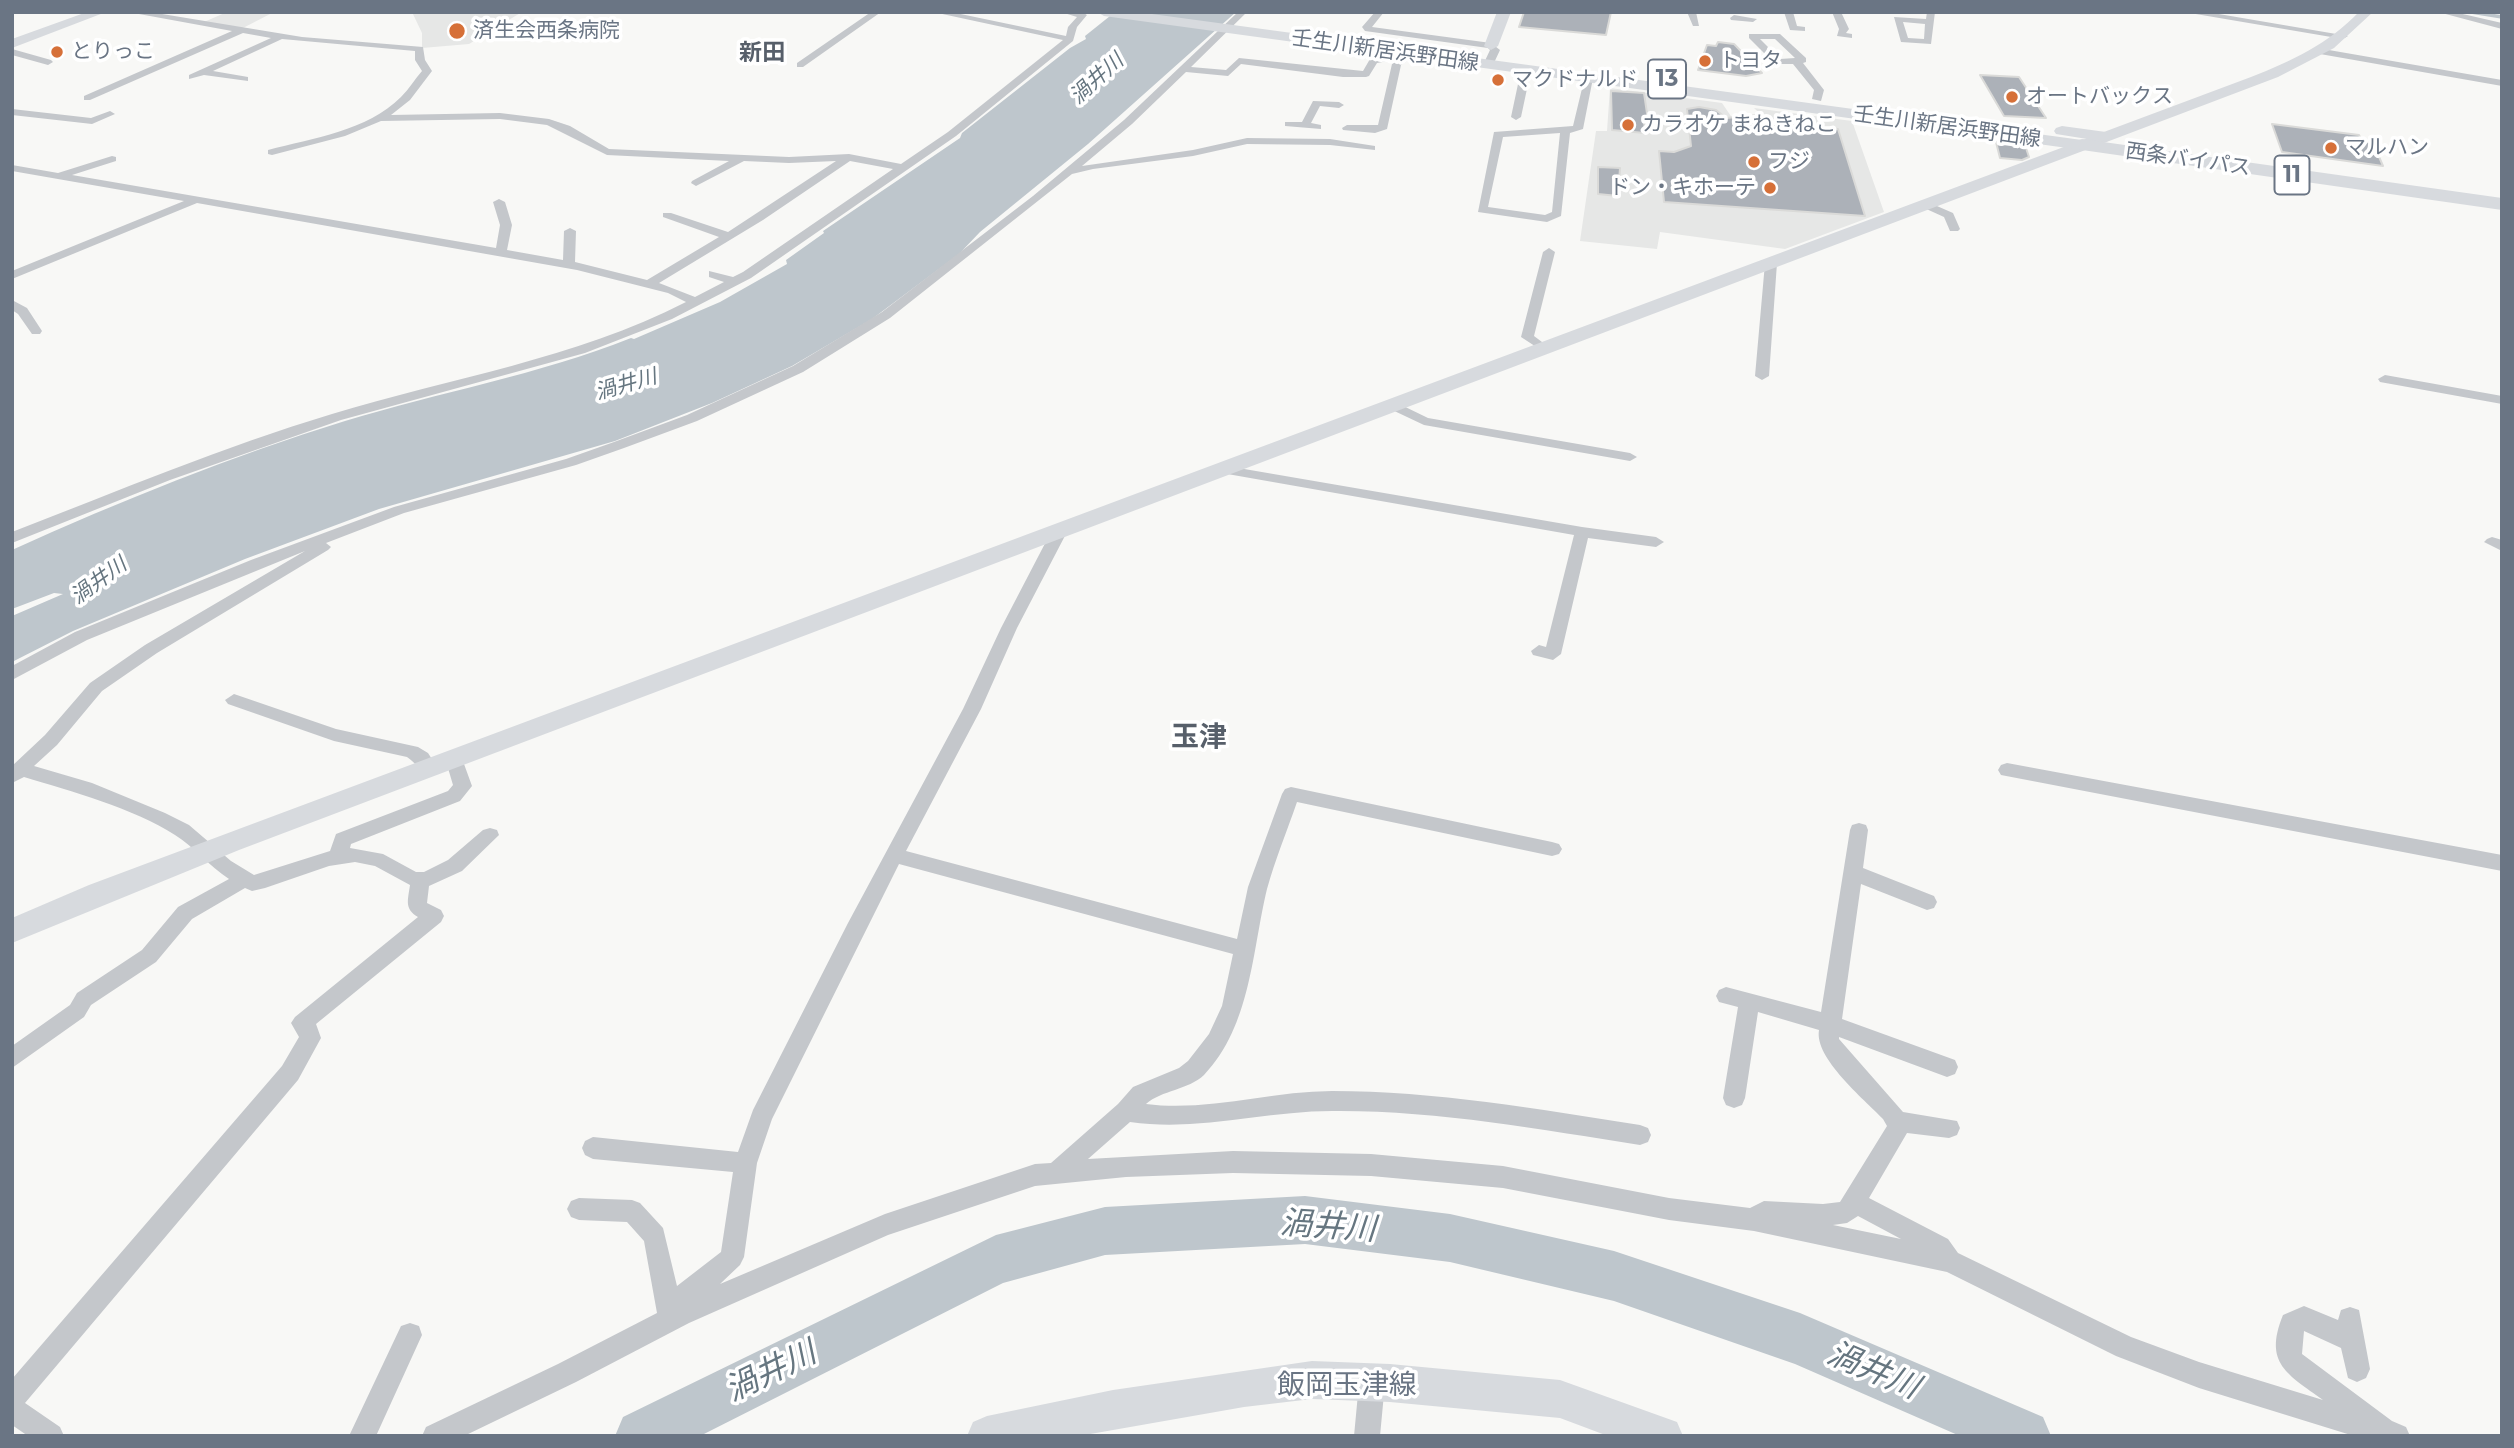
<!DOCTYPE html>
<meta charset="utf-8">
<style>
body{margin:0}
#map{position:relative;width:2514px;height:1448px;overflow:hidden;background:#f8f8f6;font-family:Montserrat,sans-serif}
canvas{display:block}
.frame{position:absolute;inset:0;border:14px solid #6a7584;pointer-events:none}
</style>
<div id="map">
<canvas width="2514" height="1448"></canvas>
<div class="frame"></div>
</div>
<script>
const context = document.querySelector('canvas').getContext('2d');
context.lineJoin = 'round';
function paint(path, color) { context.fillStyle = color; context.fill(path, 'evenodd'); }
function stroke(path, color, width, dash) { context.strokeStyle = color; context.lineWidth = width; context.lineCap = dash ? 'butt' : 'round'; context.setLineDash(dash || []); context.stroke(path); }
function write(font, color, halo, rows, align = 'center') {
  context.font = font + ' Montserrat,"Noto Sans JP",sans-serif'; context.lineWidth = 7; context.setLineDash([]); context.textBaseline = 'middle'; context.strokeStyle = halo; context.fillStyle = color; for (const [text, x, y, turn = 0] of rows) {
    context.save(); context.translate(x, y); context.rotate((+turn || 0) * Math.PI / 180); context.textAlign = isNaN(turn) ? turn : align; if (halo) context.strokeText(text, 0, 0); context.fillText(text, 0, 0); context.restore();
  }
}
paint(new Path2D(`
 M227,12H274L241,29L204,22Z
 M412,12H522L469,44L422,48V33Z
 M1610,88L1722,103L1739,128L1772,130L1771,124L1754,108L1852,121L1884,212L1785,249L1660,232L1657,249L1580,241L1596,131H1607Z`), '#e6e7e6');
paint(new Path2D(`
 M1115,12H1236L1088,144L980,232L959,254L872,319L792,366L712,403L615,441L379,509L245,559L73,631L12,662V616L63,594L54,593L12,609V550C120,501 232,456 345,421C440,392 538,375 631,338L634,339L720,302L787,264L786,260L824,233L823,231L960,138L962,133L1070,48L1086,39L1085,36Z`), '#bec6cc');
stroke(new Path2D(`
 M2471,12L2502,17`), '#bec6cc', 3.5);
paint(new Path2D(`
 M1305,1196L1450,1214L1614,1251L1800,1313L2043,1417L2051,1436H1960L1795,1364L1614,1301L1450,1262L1305,1244L1105,1255L1003,1283L700,1436H615L623,1417L996,1235L1105,1207Z`), '#bec6cc');
const building = new Path2D(`
 M1524,12H1611L1606,35L1519,27Z
 M1718,42L1734,44L1762,73L1746,76L1698,70L1707,45L1716,46Z
 M1980,75L2019,77L2046,118L2004,116Z
 M1611,91L1644,93L1648,120H1644L1645,133L1612,130Z
 M1699,107L1716,110L1726,118L1759,115L1768,124L1838,129L1865,216L1664,202L1659,151L1674,152L1691,146L1687,109Z
 M2272,124L2359,135L2362,141L2373,143L2383,166L2282,152Z
 M1996,142L2025,145L2029,157L2022,160L2000,158Z
 M1598,167L1620,168L1618,196L1598,194Z`);
paint(building, '#acb1b8');
stroke(building, '#dadad8', 2);
paint(new Path2D(`
 M128,12H150L302,37L423,47L425,60L432,71L410,100L391,115L500,113L549,119L570,126L609,149L789,157L849,154L901,164L948,132L1063,40L933,12H951L1066,36L1068,27L1077,17L1061,12H1082L1087,15L1077,27L1073,41L956,136L751,278L672,319L585,353L341,420L170,480L12,543V532C118,491 223,447 332,414C450,378 575,359 686,302L668,293L577,270L197,203L12,279V271L184,201L12,171V165L58,173L112,156L116,157V161L72,175L496,248L500,225L493,202L499,199L505,202L512,225L507,250L563,260L564,231L570,228L576,231L575,262L647,280L719,237L663,217V213H671L728,232L836,161L789,163L744,161L696,186L691,183L692,181L729,161L607,155L547,125L500,119L381,121L345,136L272,155L268,154V150C313,138 367,131 401,97C409,89 415,79 422,71L415,60V51L282,39L213,71L248,77V81L204,75L189,79V75L271,38L243,33L90,100H84V96L232,31ZM850,161L893,169L743,272L733,277L709,271V277L724,282L695,297L659,283L763,220Z
 M871,12H881L803,67H797V63Z
 M1238,12H1247L1191,67L1226,70L1239,58L1363,71L1370,59L1382,57L1388,50L1396,52L1388,61L1377,63L1369,76L1366,77H1343L1241,64L1228,76L1186,72L1132,124L1082,166L1193,150L1247,138L1330,139L1375,146V150L1330,145L1247,144L1193,156L1093,169L1072,174L890,318L803,372L697,421L624,448L576,465L404,513L326,543L331,547L328,550L157,653L102,691L57,745L34,766L92,783L165,813L189,825L231,861L254,875L330,851L336,834L448,791L453,785L445,758L448,753H460L472,786L460,801L351,844L350,848L383,854L416,872H424L448,860L483,830L490,828L497,830L499,835L462,871L429,886L427,903L441,910L444,916L441,922L316,1024L321,1038L298,1080L25,1403L60,1427L64,1436H28L12,1425V1379L282,1066L299,1037L291,1023L295,1017L418,917C404,909 408,900 410,885L375,866L355,862L329,866L265,888L252,891L245,888L192,919L156,962L91,1005L84,1017L12,1068V1046L70,1005L77,993L142,950L178,907L229,879C209,866 194,847 175,835C133,808 71,791 24,777L12,783V766L45,735L90,683L145,645L305,551L87,640L12,680V666L75,632L251,560L394,507L566,459L614,442L687,415L793,366L882,312L1033,196L1124,120Z
 M1375,12H1384L1372,27L1491,43L1500,50L1493,65L1488,68L1483,65L1490,50L1488,48L1365,31L1362,27Z
 M1687,12H1696L1699,26H1693Z
 M1784,12H1793L1797,26L1805,27V31L1790,30Z
 M1832,12H1841L1849,29L1846,33L1852,34V38L1837,36L1839,29Z
 M1927,12H1935L1931,44L1901,42L1894,17L1926,19ZM1903,22L1925,24L1924,39L1908,38Z
 M2184,12H2207L2348,36L2343,39Z
 M2438,12H2454L2502,23V29Z
 M1734,15L1757,19L1753,22L1731,20L1730,18Z
 M1749,34H1780L1806,58V62L1803,63L1824,90L1821,101L1812,99L1814,90L1793,64H1775L1749,38ZM1760,39H1775L1795,58L1780,59Z
 M12,49L51,60L53,62L48,65L12,55Z
 M2323,49L2502,80V86L2320,54V50Z
 M1409,53L1417,55L1401,65L1387,129L1375,133L1343,130L1342,128L1347,125H1378L1392,64Z
 M1526,67L1531,70L1521,117L1516,120L1511,117L1521,70Z
 M1585,76L1593,78L1583,129L1570,133L1561,216L1547,222L1478,212L1494,132L1573,126ZM1560,133L1552,212L1545,215L1488,207L1503,137Z
 M1313,101L1339,102L1344,105L1339,108L1320,106L1311,123L1321,125V129L1285,126V122H1302Z
 M12,109L91,118L110,111L115,114L92,124L12,115Z
 M1922,203H1930L1953,213L1960,229L1958,231H1950L1944,217L1922,207Z
 M1549,248L1555,252L1534,336L1550,348L1544,352L1521,337L1543,252Z
 M1771,259L1777,263L1769,376L1762,380L1755,376L1765,263Z
 M12,300L27,308L42,331L40,334H32L18,314L12,310Z
 M2385,375L2502,396V404L2380,382L2378,379Z
 M1393,401L1428,418L1630,453L1637,457L1630,461L1424,425L1388,408V402Z
 M1221,465L1582,527L1656,537L1664,542L1656,547L1588,538L1561,654L1553,660L1533,655L1531,651L1539,645L1546,647L1574,535L1216,472L1214,469L1216,466Z
 M1060,525L1068,530L1017,628L981,709L906,851L1237,939L1248,887L1282,794L1285,789L1291,787L1552,842L1559,844L1562,849L1559,854L1552,856L1297,802C1287,831 1275,860 1267,889C1252,951 1251,1026 1204,1075C1188,1090 1162,1090 1146,1104C1208,1112 1270,1091 1332,1091C1435,1091 1538,1109 1640,1125L1648,1128L1651,1135L1648,1142L1640,1145C1538,1129 1435,1110 1332,1111C1264,1111 1199,1132 1130,1122L1088,1159L1233,1151L1371,1154L1503,1166L1669,1198L1750,1208L1764,1201L1823,1204L1840,1202L1887,1126L1883,1119C1864,1099 1814,1058 1819,1030L1758,1012L1745,1098L1742,1105L1734,1108L1726,1105L1723,1098L1738,1007L1719,1002L1716,996L1719,990L1726,987L1821,1012L1850,830L1852,825L1859,823L1866,825L1868,830L1863,868L1934,896L1937,902L1934,908L1927,910L1861,884L1842,1019L1955,1060L1958,1067L1955,1074L1947,1077L1839,1037V1039L1903,1112L1957,1121L1960,1128L1957,1135L1949,1138L1907,1133L1869,1198L1948,1239L1958,1253L2131,1337L2199,1362L2323,1400C2288,1374 2263,1364 2283,1315L2304,1306L2338,1320L2341,1310L2350,1307L2359,1310L2370,1369L2366,1378L2357,1382L2348,1378L2341,1348L2304,1331L2302,1354L2392,1421L2406,1427L2410,1436H2354L2199,1388L2116,1356L1947,1272L1754,1231L1669,1220L1503,1188L1371,1176L1233,1173L1126,1177L1035,1186L888,1235L689,1323L576,1382L464,1436H422L426,1427L558,1364L657,1313L644,1241L627,1222L579,1220L571,1217L567,1209L571,1201L579,1198L632,1200L640,1203L663,1228L677,1286L721,1252L733,1172L593,1159L585,1155L582,1148L585,1141L593,1137L738,1152L753,1110L848,923L963,709L1001,628L1052,530ZM899,864L1233,954L1222,1006L1209,1034L1188,1061L1179,1068L1133,1087L1118,1104L1051,1163L1035,1164L885,1214L720,1284L740,1265L744,1257L757,1163L772,1119ZM1858,1216L1901,1239L1833,1225L1847,1223Z
 M2492,537L2502,540V551L2484,542L2487,539Z
 M234,694L336,729L418,747L428,753L437,767L434,772C421,776 418,764 407,757L334,741L228,704L225,700Z
 M2007,763L2502,855V871L2001,775L1998,770L2001,765Z
 M410,1323L419,1326L422,1335L376,1436H349L401,1326Z
 M1372,1370L1381,1374L1385,1383L1380,1436H1354L1359,1383L1363,1374Z`), '#c4c7cb');
paint(new Path2D(`
 M87,12H106L12,48V39Z
 M1497,12H1511L1498,46L1491,50L1484,46Z
 M2359,12H2373L2334,48L2278,77L239,850L12,943V918L89,885L2251,77C2292,61 2328,44 2359,12Z
 M1312,1361L1390,1364L1560,1380L1677,1422L1683,1436H1608L1560,1418L1390,1402L1312,1399L1244,1407L1079,1436H967L973,1422L987,1416L1113,1390Z`), '#d7dade');
paint(new Path2D(`
 M1097,12H1137L2082,140L2090,145L2082,150L1104,16Z
 M2062,126L2106,132L2114,137L2106,142L2056,134L2054,131L2056,128Z`), '#d7dade');
paint(new Path2D(`
 M2082,139L2502,198V210L2075,149L2072,145L2075,141Z`), '#d7dade');
for (const [x, y, r, color] of [
 [457,31,9,"#d67038"],
 [57,52,7,"#d67038"],
 [1705,61,7,"#d67038"],
 [1498,80,7,"#d67038"],
 [2012,97,7,"#d67038"],
 [1628,125,7,"#d67038"],
 [2331,148,7,"#d67038"],
 [1754,162,7,"#d67038"],
 [1770,188,7,"#d67038"]
]) { const dot = new Path2D(); dot.arc(x, y, r, 0, 2 * Math.PI); context.fillStyle = color; context.fill(dot); stroke(dot, '#fff', 2.5); }
write('21px', '#6a7584', '#fff', [
 ["済生会西条病院",473,31],
 ["とりっこ",71,52],
 ["トヨタ",1719,61],
 ["マクドナルド",1512,80],
 ["オートバックス",2026,97],
 ["カラオケ まねきねこ",1642,125],
 ["マルハン",2345,148],
 ["フジ",1768,162],
 ["ドン・キホーテ",1756,188,"right"]
], 'left');
write('21px', '#6a7584', '#fff', [
 ["壬生川新居浜野田線",1385,51,8],
 ["壬生川新居浜野田線",1947,127,8],
 ["西条バイパス",2188,160,8]
]);
write('italic 21px', '#667680', '#fff', [
 ["渦井川",1097,79,-42],
 ["渦井川",626,385,-16],
 ["渦井川",99,581,-36]
]);
write('bold 23px', '#575f6a', '#fff', [
 ["新田",762,53]
]);
for (const [x, y, w] of [
 [1667,79,38],
 [2292,175,35]
]) { const box = new Path2D(); box.roundRect(x - w / 2, y - 19.5, w, 39, 5); context.fillStyle = '#fff'; context.fill(box); stroke(box, '#6a7584', 2); }
write('bold 23px', '#6a7584', null, [
 ["13",1667,79],
 ["11",2292,175]
]);
write('bold 28px', '#575f6a', '#fff', [
 ["玉津",1199,738]
]);
write('28px', '#6a7584', '#fff', [
 ["飯岡玉津線",1347,1386]
]);
write('italic 32px', '#667680', '#fff', [
 ["渦井川",1328,1227,4],
 ["渦井川",1873,1371,23],
 ["渦井川",771,1372,-26]
]);
</script>
